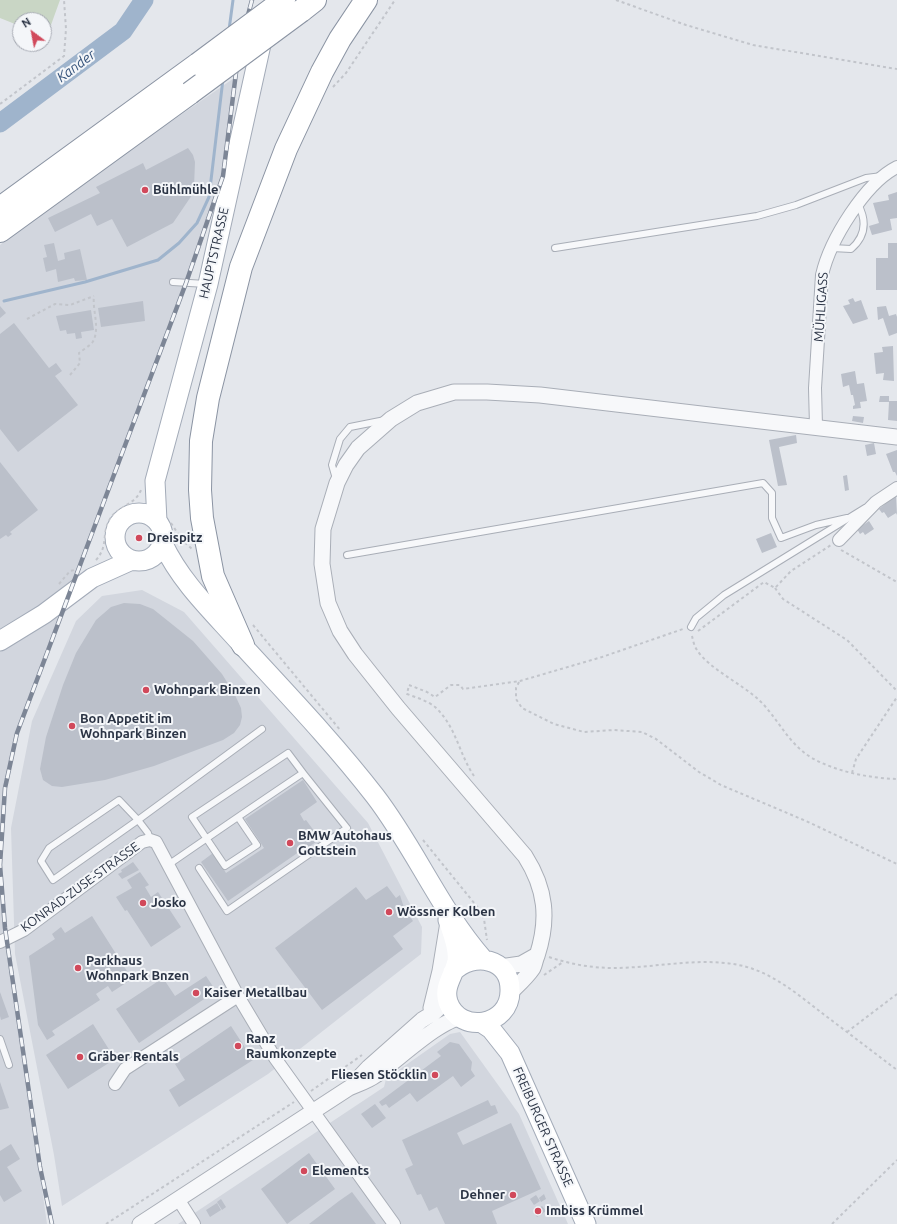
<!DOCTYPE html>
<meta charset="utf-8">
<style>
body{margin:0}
#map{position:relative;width:897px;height:1224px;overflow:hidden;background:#e4e7ec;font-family:Ubuntu,sans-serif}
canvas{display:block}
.north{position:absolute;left:12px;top:12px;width:40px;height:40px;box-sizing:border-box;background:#f4f6f9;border:1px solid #a4a8b1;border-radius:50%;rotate:328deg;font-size:11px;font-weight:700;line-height:16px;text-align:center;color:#2b3445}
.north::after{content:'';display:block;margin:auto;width:14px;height:18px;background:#d1495b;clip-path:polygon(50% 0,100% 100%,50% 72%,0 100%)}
</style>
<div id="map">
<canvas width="897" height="1224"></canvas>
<div class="north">N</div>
</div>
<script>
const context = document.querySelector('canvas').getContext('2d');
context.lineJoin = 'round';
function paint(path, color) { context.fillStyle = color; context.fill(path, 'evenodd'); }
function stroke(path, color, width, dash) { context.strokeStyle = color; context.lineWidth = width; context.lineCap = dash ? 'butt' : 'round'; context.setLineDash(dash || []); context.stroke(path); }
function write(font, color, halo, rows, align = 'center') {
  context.font = font + ' Ubuntu,sans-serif'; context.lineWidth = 4; context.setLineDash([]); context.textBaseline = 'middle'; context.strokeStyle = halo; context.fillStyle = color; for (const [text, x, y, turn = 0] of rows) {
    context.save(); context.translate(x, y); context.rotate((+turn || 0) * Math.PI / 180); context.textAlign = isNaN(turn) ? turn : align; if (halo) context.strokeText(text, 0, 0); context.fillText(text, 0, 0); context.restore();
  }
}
paint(new Path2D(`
 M237,76L223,176L186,283L17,733L5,788L0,865L5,928L47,1224H0V245L33,217Z
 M142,590L184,612L368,823L422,927L421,954L268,1074L62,1206L54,1155L15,954L11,828L32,721L76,621L102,596Z
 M460,1032L519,1114L568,1224H178L384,1087L386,1079L450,1034Z`), '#d2d6de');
paint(new Path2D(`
 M0,0H60L47,36L44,35V20H20V26L0,18Z`), '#c9d6c5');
stroke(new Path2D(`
 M229,30L233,0
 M4,301L85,282L158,260L179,243L197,223L209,197L223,79`), '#9fb4cc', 3);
stroke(new Path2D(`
 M0,123L123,31L144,0`), '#9fb4cc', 19);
paint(new Path2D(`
 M188,148L193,155L195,162L194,187L192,195L173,223L127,247L112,219L97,226L91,214L55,232L48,218L100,193L96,187L143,163L146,170Z
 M897,192V218L890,219L892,230L872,235L869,226L879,223L873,203L889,200L888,195Z
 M54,243L58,261L65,259L64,253L80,249L87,280L75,281L74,278L58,282L56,269L46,272L43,258L47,257L44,245Z
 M888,243H897V290H876V258H888Z
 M853,298L855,302L861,300L868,319L853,324L843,306L850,304L848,300Z
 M143,301L145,321L101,327L98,308Z
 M0,306L6,313L0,318Z
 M886,306L889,316L896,314L897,317V333L889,336L883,318L878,320L877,307Z
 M91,310L94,330L81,332L82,338L76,339L75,333L67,334L66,330L60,331L56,316Z
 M14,323L49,368L56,363L62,371L55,376L78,405L18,452L0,429V334Z
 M893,346L894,381L883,380L884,373L876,374L874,353L883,352L882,347Z
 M855,371L857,384L864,383L867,401L860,402L861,408L853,409V406L855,405L853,395H851L849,385L843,387L841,374Z
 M880,396H889V401H897V421L888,420L889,402H879Z
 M853,416L864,417L863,423L852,421Z
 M796,435L797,443L779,447L787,485L778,486L769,440Z
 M874,443L876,454L867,456L865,445Z
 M897,450V476L895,472H893L886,454Z
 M0,462L38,510L10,532L12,534L8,537L6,535L0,539Z
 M847,475L849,490L845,491L843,476Z
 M896,495L897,515L896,513L888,518L884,512L882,513L879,509Z
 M869,521L874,529L865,535L863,532L860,534L857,529Z
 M771,533L777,547L762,553L756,539Z
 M124,603L140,604L153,609L193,641L222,674L235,695L241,708L242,717L240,725L234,733L223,740L154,766L105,780L62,787L52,786L43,780L40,769L46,737L63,685L76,653L96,620L111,607Z
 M303,780L317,802L300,814L304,821L306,820L320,839L306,849V847L228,901L201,862L213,853L226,873L264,848L245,819Z
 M133,862L139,870L122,879L118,874L122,872L121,870Z
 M140,872L149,885L145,887L151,897L158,892L181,927L151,947L127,910L125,911L116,897L132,888L127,880Z
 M387,886L396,898L400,895L404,908L413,921L393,936L403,949L322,1010L275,948L356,887L366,900Z
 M92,916L132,979L112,992L108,986L96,994L100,1000L52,1031L55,1035L47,1040L38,1025L29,956L55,939L52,934L61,927L65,933Z
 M206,976L216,991L139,1043L116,1009L163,978L175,996Z
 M0,992L9,1017L1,1020L0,1016Z
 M93,1024L115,1059L68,1089L46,1055Z
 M231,1026L253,1060L179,1107L169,1090L185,1080L175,1064Z
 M450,1042L459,1044L472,1062L471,1070L475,1076L461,1087L453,1076L417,1102L410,1093L389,1108L386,1104L382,1106L379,1102L441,1056L437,1052Z
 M0,1082L9,1108L0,1110Z
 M488,1100L491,1106L495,1105L498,1113L457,1133L463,1145L511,1123L541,1189L492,1211L497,1224H445L437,1207L429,1211L421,1194L417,1195L405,1169L413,1165L402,1140Z
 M375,1104L386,1118L372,1128L361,1114Z
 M11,1144L20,1159L7,1167L22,1191L4,1202L0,1195V1151Z
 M309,1153L335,1189L287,1224L261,1189Z
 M352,1192L376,1224H309L339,1201Z
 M544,1194L546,1199L541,1202L539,1198Z
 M536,1195L540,1201L534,1205L530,1199Z
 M221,1199L226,1207L222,1210L217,1202Z
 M217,1203L221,1210L210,1217L206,1210Z
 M542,1206L546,1211L537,1217L534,1212Z`), '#bbc0ca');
const service = new Path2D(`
 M555,248L757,216L796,205L866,178L882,176
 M832,248L851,249C866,236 867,221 858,204
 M173,282L206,284
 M336,479L332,465L340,439L350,427L385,420
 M347,555L763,483L772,493V518L781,538L816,525L847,518
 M691,627L696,618L724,595L865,508
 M150,840L148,833L138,820L53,880L41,861L49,848L119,800L138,820L262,729
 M168,865C213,834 258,803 303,773L288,753L192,817L225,866L257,845L238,817
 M199,868L227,911L347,828L303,773
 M0,1039L9,1065`);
const minor = new Path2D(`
 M816,426L815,388L822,275C830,240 865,183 897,167
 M839,540L876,502L897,488
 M0,942L24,930L142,842L150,840L156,842L238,996L275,1058L394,1224
 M115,1084L125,1069L238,996
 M178,1199L194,1224`);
const tertiary = new Path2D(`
 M500,967L521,964L537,955
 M510,993C518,985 527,977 533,968C535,964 535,960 537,956C549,919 546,889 525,856L398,708L355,654L340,631L328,603L322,564L323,529L337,483L346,465L358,448L391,419L417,403L454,392H487L540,395L897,437
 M431,1008L440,971L448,922
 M353,1084L369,1067L422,1020L435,1012L443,1004L446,992
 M140,1224L349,1088C358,1084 368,1081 376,1075C396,1062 441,1018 462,1018`);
const primary = new Path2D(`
 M115 537a24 24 0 1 1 48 0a24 24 0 1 1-48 0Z
 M157,521L155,481L208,284L264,31
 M163,544C182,584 214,613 243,646C288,695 334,743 375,796C415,848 440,910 483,959
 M0,641L44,614L92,578L132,560
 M448,920C452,932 459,948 457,961C454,976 443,986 448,1002C460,1035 510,1026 510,991C511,958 473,951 453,972
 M482,1023L491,1029L510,1053L586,1224`);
const motorway = new Path2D(`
 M301,11L315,0
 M0,208L198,64
 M0,231L190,93
 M243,645L213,576L202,518L200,490L201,441L208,398L241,267L286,149L322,72L340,39L366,0`);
stroke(service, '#a9aeb7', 8);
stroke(minor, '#a9aeb7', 14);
stroke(tertiary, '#a9aeb7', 17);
stroke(primary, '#a3abb8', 21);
stroke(motorway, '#8b94a3', 24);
stroke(new Path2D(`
 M616,0L686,25L753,45L897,69
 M333,87L346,73L395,0
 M0,104L64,56L66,29L64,0
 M27,319L55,304L70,305L94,296
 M70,375L80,363L79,353C83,350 89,346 92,343C101,330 92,310 94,296
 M171,523L182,540L192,549
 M841,550L897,582
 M96,560C109,545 101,534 110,519C118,506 135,505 141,490
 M59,584L70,571L79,569
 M775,588L783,599L847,640L897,691
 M253,625L341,731
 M698,631L764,582L775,588L791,571L831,545
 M692,636C693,640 694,646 697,650C708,668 742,684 759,700C778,718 788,744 812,758C837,772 869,778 897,779
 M519,682L516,688V699L522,708L554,724L584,732L614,730L642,732L656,739L699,772L721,785L806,821L897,864
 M852,773L856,759L897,697
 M474,776C459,754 456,726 435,707C428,701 415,697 407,694L409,685L427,692L435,697L451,685H460L463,689L520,681L602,657L683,629
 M423,840L479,909L484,919L487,940
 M549,957C570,964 591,968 614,968C658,968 711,954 753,969C779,978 801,997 822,1013C847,1032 872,1051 897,1070
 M544,975L563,962
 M847,1032L897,994
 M311,1091L362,1055
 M106,1224L294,1102
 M832,1224L897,1160`), '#c2c5cb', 2, [3, 3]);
stroke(service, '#f7f8fa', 6);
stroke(minor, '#f7f8fa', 12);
stroke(tertiary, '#f7f8fa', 15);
stroke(primary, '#fff', 19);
stroke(motorway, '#fff', 22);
const rail = new Path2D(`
 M52,1224L40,1167L5,928L0,865L5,788L17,733L186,283L223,176L239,49L252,0`);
stroke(rail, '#7d8696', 4.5);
stroke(rail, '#f4f6f9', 3, [9]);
const motorwayBridge = new Path2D(`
 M198,64L284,0
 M190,93L301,11`);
stroke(motorwayBridge, '#8b94a3', 24, []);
stroke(motorwayBridge, '#fff', 22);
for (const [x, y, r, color] of [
 [145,190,4,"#d1495b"],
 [139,538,4,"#d1495b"],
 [146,690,4,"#d1495b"],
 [72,726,4,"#d1495b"],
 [290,843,4,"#d1495b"],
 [143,903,4,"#d1495b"],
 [389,912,4,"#d1495b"],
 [78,968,4,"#d1495b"],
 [196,993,4,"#d1495b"],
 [238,1046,4,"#d1495b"],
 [80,1057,4,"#d1495b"],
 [435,1075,4,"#d1495b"],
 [304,1171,4,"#d1495b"],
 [513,1195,4,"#d1495b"],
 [538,1211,4,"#d1495b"]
]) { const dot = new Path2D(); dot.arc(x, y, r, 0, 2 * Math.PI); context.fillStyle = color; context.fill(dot); stroke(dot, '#f4f6f9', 1.5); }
write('bold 13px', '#2b3445', '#f4f6f9', [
 ["Bühlmühle",153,190],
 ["Dreispitz",147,538],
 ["Wohnpark Binzen",154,690],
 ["Bon Appetit im",80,719],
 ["Wohnpark Binzen",80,734],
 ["BMW Autohaus",298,836],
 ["Gottstein",298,851],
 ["Josko",151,903],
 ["Wössner Kolben",397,912],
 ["Parkhaus",86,961],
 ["Wohnpark Bnzen",86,976],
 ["Kaiser Metallbau",204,993],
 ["Ranz",246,1039],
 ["Raumkonzepte",246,1054],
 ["Gräber Rentals",88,1057],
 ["Fliesen Stöcklin",427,1075,"right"],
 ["Elements",312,1171],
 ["Dehner",505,1195,"right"],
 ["Imbiss Krümmel",546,1211]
], 'left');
write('13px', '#2b3445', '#f4f6f9', [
 ["HAUPTSTRASSE",214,253,-77],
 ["MÜHLIGASS",821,307,-86],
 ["KONRAD-ZUSE-STRASSE",80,887,-36],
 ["FREIBURGER STRASSE",543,1127,66]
]);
write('italic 14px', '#34527a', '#f4f6f9', [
 ["Kander",76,66,-37]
]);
</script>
